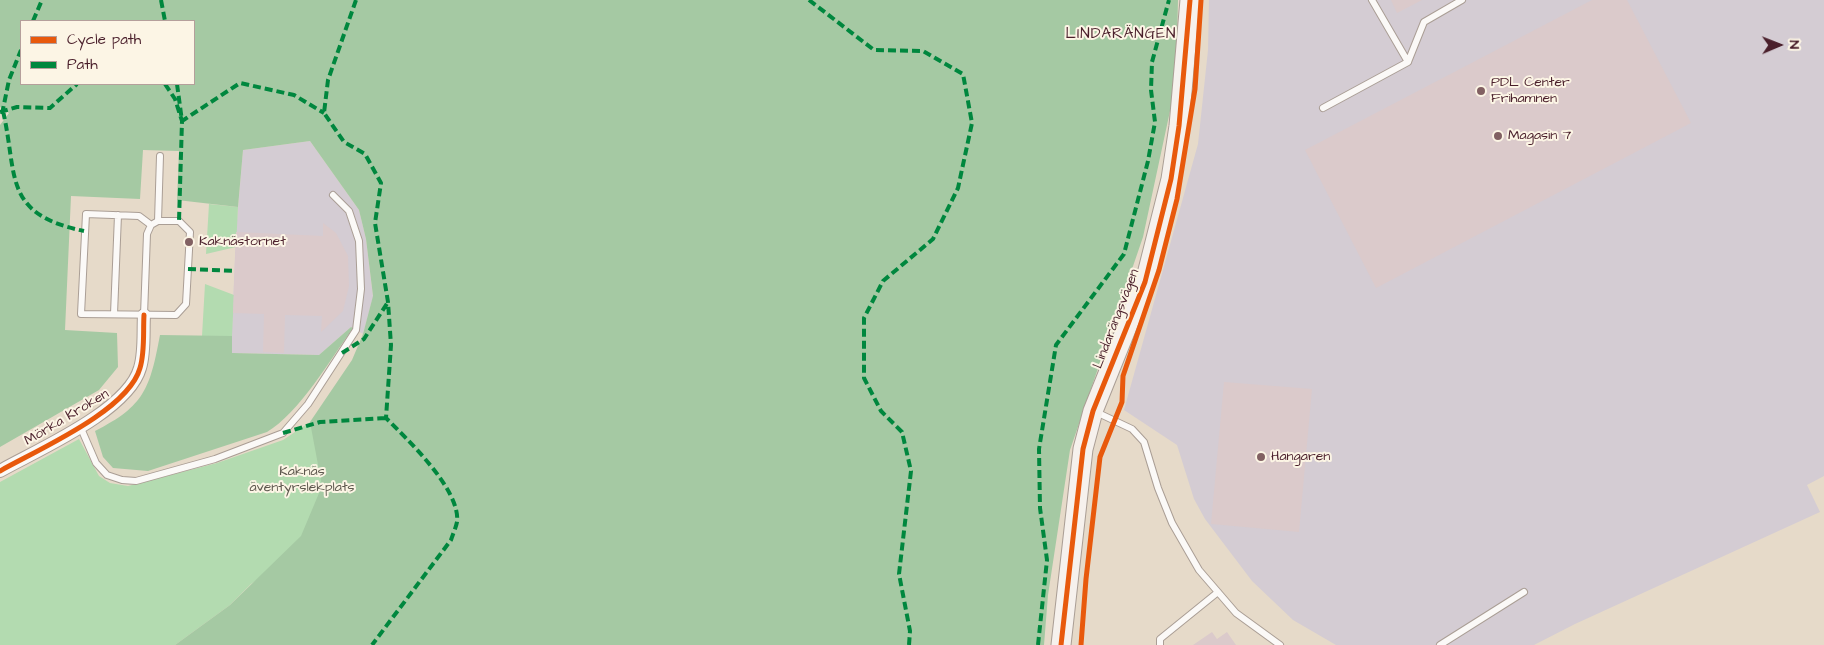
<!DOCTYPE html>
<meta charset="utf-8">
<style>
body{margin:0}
#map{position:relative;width:1824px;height:645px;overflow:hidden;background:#e6dac9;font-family:"Architects Daughter",sans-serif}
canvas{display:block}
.legend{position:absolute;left:20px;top:20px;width:175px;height:65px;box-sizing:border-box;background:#fcf5e5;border:1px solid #b59f9b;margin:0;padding:6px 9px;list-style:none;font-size:15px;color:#4a1f2b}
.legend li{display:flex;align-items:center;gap:10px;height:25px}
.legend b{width:25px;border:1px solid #b59f9b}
.north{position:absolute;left:1754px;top:20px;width:50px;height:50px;-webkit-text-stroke:4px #fcf5e5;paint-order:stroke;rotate:89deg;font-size:14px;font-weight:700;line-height:20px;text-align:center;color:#4a1f2b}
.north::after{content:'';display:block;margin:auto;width:18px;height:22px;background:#4a1f2b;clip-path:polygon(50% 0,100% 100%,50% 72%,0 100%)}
</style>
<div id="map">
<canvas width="1824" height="645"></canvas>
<ul class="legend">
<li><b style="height:6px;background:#e8590c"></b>Cycle path</li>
<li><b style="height:6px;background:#00873e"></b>Path</li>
</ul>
<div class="north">N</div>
</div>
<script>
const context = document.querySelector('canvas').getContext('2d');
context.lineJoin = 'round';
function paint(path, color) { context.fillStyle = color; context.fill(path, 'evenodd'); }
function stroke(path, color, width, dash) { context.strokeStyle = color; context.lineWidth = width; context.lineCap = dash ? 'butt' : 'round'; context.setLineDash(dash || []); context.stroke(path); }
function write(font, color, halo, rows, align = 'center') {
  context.font = font + ' "Architects Daughter",sans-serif'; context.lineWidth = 4; context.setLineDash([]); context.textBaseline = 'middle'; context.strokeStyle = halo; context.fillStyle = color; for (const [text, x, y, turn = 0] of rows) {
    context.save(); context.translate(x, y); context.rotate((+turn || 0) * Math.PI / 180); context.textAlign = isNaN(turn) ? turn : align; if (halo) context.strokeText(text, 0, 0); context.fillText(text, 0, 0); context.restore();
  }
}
paint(new Path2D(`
 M1209,0H1824V476L1807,485L1820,512L1575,624L1534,645H1336L1293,620L1252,581L1205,519L1194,499L1177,445L1124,410L1198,144L1208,50Z
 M310,141L359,210L366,239L373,297L363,334L351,327L319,355L231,353L236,232L243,150Z`), '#d4ccd3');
paint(new Path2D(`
 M209,204L238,207L236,247L206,254Z
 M205,284L234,295L232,336H202Z
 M310,422L349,518L251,584L230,605L175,645H0V482L79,439L99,476L110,483L128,486L217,463L283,440Z`), '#b3dbb0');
paint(new Path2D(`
 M0,0H1178L1176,83L1143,237L1070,450L1048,595L1044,645H175L230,605L301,536L322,486L310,422L352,360L363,334L373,296L366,239L359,210L310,141L243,150L238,207L177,200L179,151L143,150L140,199L71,196L65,330L117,333L118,367L99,390L0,447V125L9,113L0,107ZM21,21H194V84H21Z
 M351,327L353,328C330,360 299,413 267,432L148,471L113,468L103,457L95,431C145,406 150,388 160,335L232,336V353L319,355Z`), '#a5c9a3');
paint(new Path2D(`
 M1391,0H1422L1397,13Z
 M1592,0H1627L1691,123L1376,288L1305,150Z
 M323,223L336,233L348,256L349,286L343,311L321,332L322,316L285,315L284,353L263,352L264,314L233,313L236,232L323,236Z
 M1224,382L1312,389L1299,532L1211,524Z
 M1212,632L1217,639L1227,632L1236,645H1193Z`), '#dbcacb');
const lane = new Path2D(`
 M1372,0L1408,62
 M1323,108L1408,62L1424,22L1462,0
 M86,214L139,216L151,225L158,221H179L190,232L186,304L176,315L81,314Z
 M158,221L160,156
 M114,314L118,215
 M144,315L147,234L151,225
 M1096,412L1132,429L1144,442L1158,488L1172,523L1199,570L1236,613L1280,645
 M80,426L96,463L107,475L122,480L136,481L215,459L283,433L308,404L356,330L361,289L359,241L349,211L333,195
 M1160,645V639L1218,592
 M1440,645L1524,592`);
const street = new Path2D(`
 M0,471C37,450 128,411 140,368C145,352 143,332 144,315`);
const secondary = new Path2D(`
 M1061,645L1083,449L1093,411L1145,282L1171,179L1179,126L1190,0`);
stroke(lane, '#aa9e95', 8);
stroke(street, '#aa9e95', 14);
stroke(secondary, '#aa9e95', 21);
stroke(lane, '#fbf9f7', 6);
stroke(street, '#fbf9f7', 12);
stroke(secondary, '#f6f1ed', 19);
stroke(new Path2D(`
 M161,0L165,21
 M356,0L328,80L324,113L344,142L365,154L381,183L375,223L388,302L391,345L386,418C407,439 461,490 457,522C456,527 453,534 451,540L372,645
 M809,0L874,50L923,51L963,74L972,123L958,188L933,239L883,281L864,318V378L881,411L902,432L911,471L899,574L910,631L909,645
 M33,21L42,0
 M165,84L175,99L182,121L179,221
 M177,84L182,121L240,83L294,95L324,113
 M3,111C18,176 2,214 84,231
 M0,112L17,107L50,108L77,84
 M2,114L9,80L21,50
 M188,269L235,271
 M342,353L364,339L388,302
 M283,433L320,422L386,418
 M1038,645L1047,560L1040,508L1039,449L1056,345L1124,254L1148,161L1155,122L1151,90L1152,62L1169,0`), '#00873e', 4, [8, 4]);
stroke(new Path2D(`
 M0,471C37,450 128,411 140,368C145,352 143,332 144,315
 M1061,645L1083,449L1093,411L1145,282L1171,179L1179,126L1190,0
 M1081,645L1086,579L1100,457L1122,402L1123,376L1159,270L1177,199L1195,89L1201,0`), '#e8590c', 5);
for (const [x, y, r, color] of [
 [1481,91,5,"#816062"],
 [1498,136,5,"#816062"],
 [189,242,5,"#816062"],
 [1261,457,5,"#816062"]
]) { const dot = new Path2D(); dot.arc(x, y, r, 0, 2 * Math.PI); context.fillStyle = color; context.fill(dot); stroke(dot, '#fcf5e5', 2); }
write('14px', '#4a1f2b', '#fcf5e5', [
 ["PDL Center",1491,83],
 ["Frihamnen",1491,99],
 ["Magasin 7",1508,136],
 ["Kaknästornet",199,242],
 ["Hangaren",1271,457]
], 'left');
write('14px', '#4a1f2b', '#fcf5e5', [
 ["Lindarängsvägen",1117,319,-69],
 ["Mörka Kroken",67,418,-31]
]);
write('14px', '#5d574d', '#fcf5e5', [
 ["Kaknäs",302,472],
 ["äventyrslekplats",302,488]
]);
context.letterSpacing = '1px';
write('15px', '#4a1f2b', '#fcf5e5', [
 ["LINDARÄNGEN",1121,35]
]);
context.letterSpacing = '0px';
</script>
